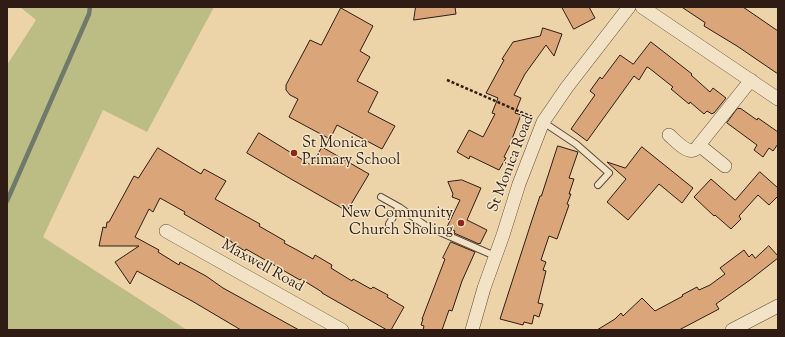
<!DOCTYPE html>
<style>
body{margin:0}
#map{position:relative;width:785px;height:337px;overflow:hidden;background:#edd4a8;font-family:"Sorts Mill Goudy",serif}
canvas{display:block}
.frame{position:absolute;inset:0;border:8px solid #2f1c15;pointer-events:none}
</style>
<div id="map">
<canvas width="785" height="337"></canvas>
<div class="frame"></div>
</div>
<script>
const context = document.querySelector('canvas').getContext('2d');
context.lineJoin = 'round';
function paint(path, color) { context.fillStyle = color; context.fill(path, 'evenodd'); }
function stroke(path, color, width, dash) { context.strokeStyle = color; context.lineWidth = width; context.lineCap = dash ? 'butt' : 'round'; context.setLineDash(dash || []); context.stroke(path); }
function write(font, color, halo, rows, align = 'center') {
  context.font = font + ' "Sorts Mill Goudy",serif'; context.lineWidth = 3; context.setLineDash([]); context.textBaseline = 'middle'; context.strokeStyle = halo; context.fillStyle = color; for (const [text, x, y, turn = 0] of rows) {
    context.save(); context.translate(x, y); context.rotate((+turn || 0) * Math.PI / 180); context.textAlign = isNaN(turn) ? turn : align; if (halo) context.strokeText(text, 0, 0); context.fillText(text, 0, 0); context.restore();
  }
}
paint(new Path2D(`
 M20,7H214L147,132L103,110L43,237L187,330H7V65L36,20Z`), '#bcbc85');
stroke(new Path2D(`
 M7,201L89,14L90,7`), '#6f7a6a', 4.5);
const building = new Path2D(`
 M416,7H455L456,14L414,20Z
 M562,7H589L595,18L574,29Z
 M682,7H743L762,20L778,31V74L737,46L704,26L705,23Z
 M341,8L373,26L360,51L370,57L357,81L378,92L368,112L395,126L382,149L337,125L330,139L289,117L298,99L290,95L286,90V85L310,40L321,45Z
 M543,28L562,34L554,56L546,45L525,74L514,95L521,98L515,113L521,115L512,139H513L504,157L506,158L499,170L470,156L469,159L457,152L469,130L483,137L495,114L492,113L498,98L486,93L504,60L502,59L513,42L540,36Z
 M651,42L692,74L691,75L710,92L713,88L726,98L714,113H713L712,114L707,111L704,114L690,102L689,104L671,89L673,87L649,68L647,67L639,80L634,76L587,141L571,129L595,95L590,91L600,77L602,79L620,55L633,64Z
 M738,108L739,109L740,108L757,120L758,118L778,132V144L773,151L769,148L763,157L754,150L757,145L727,123Z
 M259,133L311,165L322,147L369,174L347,211L291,179L247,153Z
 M558,146L578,152L569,178L574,179L569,194H571L567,204L569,205L557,239L549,236L541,260L546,262L543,270L546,271L538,303L543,304L539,317L534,315L532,324L524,322L523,325L500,319L532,220L540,196H541Z
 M642,147L693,188L682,203L659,184L628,220L607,202L626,179L607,162L625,168Z
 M158,148L201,174L204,169L226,181L215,199L260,224L259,226L285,241L284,243L297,250L313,259L315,255L332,265L331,268L352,281L353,279L371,289L373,287L388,295L387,297L404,307L391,330H387L336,301L322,293V292L301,279L300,280L246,249L245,251L232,243V242L184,214L185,212L160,198L153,212L149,209L135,237L159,250L158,252L179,265L180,262L206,276L223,288L299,330H241L192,301L137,271L130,284L115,262L139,246H99L103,227L106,228L107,222H109L134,176L138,178Z
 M760,172L778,188V196L769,205L758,195L739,216L741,219L731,229L715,215L714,216L694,197L711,179L735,200Z
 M462,180L481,188L467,220L487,230L480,244L479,243V244L454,233L455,231L447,227L460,200L452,197L453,194L448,182Z
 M451,242L475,252L462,281L452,311L449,310L442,330H423L424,326L421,325L423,319H422L445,259L443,258Z
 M769,246L778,256V258L750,280L716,304L719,309L679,330H597L615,319L621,313L623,316L642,298L655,311L683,296L682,295L697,287L699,290L710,285L725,274L720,268L744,250L749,257L752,254L755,258Z`);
paint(building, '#d9a579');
stroke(building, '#2f1c15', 1);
const service = new Path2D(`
 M543,122L576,144L609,173L598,185
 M381,197L399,207L426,226L495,256
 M389,224L399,207`);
const minor = new Path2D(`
 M642,7L778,99
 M669,135C675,140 686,153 694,150C696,149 698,147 699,145L751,80
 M699,145L725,166
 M166,231L342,330
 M472,330L484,288L503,235L519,184L543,122L554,106L567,87L629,7
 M732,330L778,306`);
stroke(service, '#5e4a3a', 8);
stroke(minor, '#5e4a3a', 14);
stroke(new Path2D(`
 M447,80L532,117`), '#2f1c15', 2.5, [3, 2]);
stroke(service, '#f3e3c6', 6);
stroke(minor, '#f3e3c6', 13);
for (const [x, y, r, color] of [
 [294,153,4,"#8f2418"],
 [461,223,4,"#8f2418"]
]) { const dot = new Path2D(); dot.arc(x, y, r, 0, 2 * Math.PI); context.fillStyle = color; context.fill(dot); stroke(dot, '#f3e3c6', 1.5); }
write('15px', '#2f1c15', '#f3e3c6', [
 ["St Monica",302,144],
 ["Primary School",302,161],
 ["New Community",453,214,"right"],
 ["Church Sholing",453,231,"right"]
], 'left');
write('15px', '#2f1c15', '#f3e3c6', [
 ["St Monica Road",512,164,-69],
 ["Maxwell Road",262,267,29]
]);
</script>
